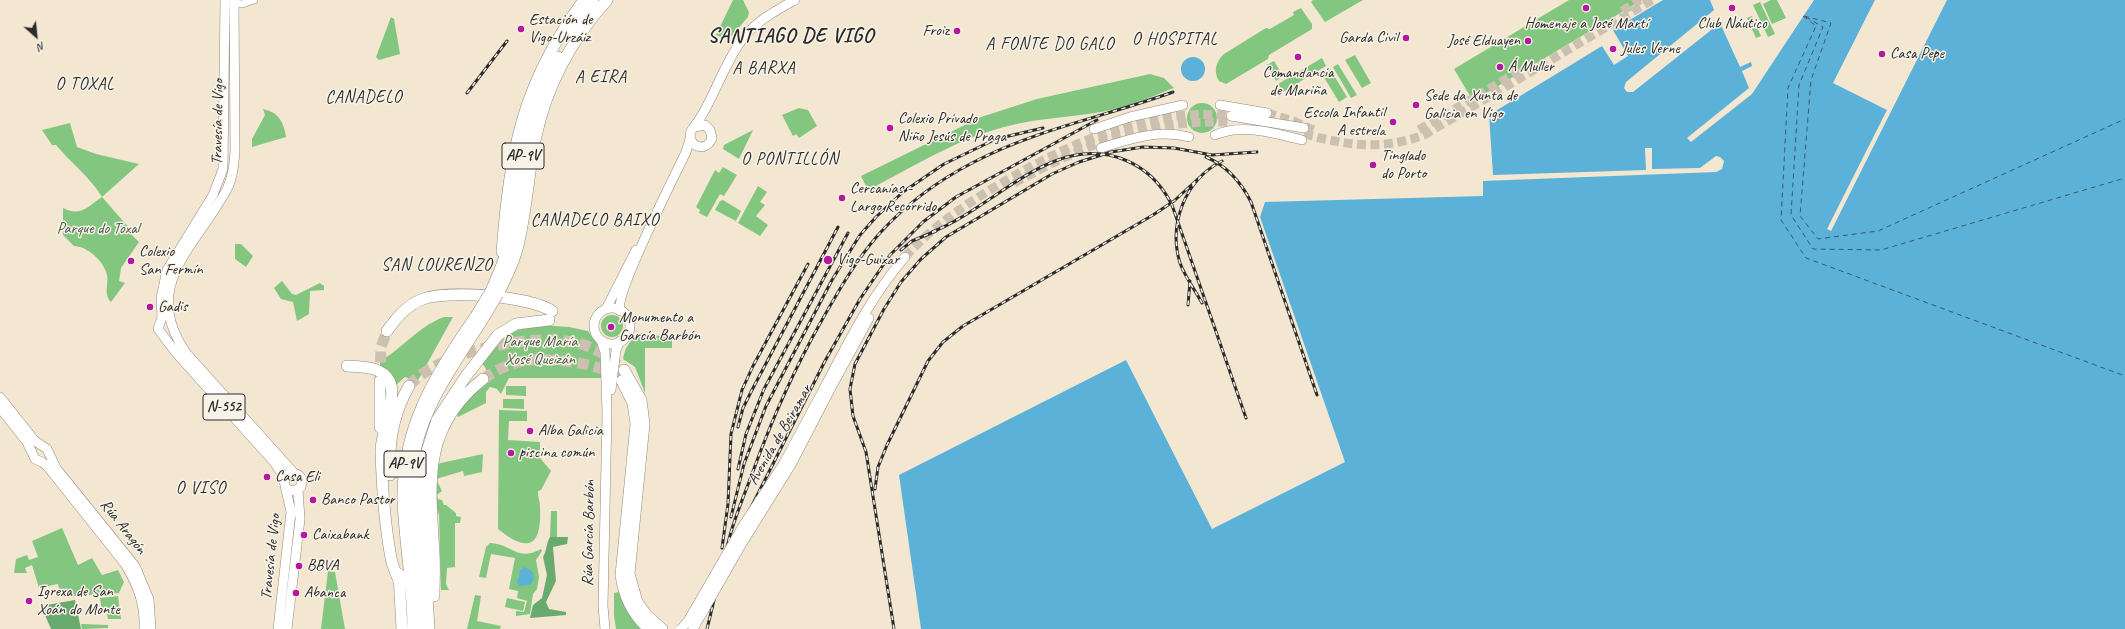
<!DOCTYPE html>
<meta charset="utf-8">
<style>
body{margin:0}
#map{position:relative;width:2125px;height:629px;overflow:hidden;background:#f4e7d1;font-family:Caveat,sans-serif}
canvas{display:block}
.north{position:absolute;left:16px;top:16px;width:40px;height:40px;-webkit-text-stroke:3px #f7f3e8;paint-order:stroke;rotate:153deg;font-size:11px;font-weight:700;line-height:16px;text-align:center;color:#2b2b2b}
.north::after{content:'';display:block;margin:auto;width:14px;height:18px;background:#2b2b2b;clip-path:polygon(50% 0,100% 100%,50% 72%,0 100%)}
</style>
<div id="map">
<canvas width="2125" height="629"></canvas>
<div class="north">N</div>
</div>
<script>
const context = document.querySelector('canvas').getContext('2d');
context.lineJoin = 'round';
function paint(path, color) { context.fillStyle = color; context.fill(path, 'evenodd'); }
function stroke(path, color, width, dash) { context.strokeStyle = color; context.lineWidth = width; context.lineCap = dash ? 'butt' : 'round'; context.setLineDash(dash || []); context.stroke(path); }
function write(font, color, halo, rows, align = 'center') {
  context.font = font + ' Caveat,sans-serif'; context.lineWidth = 3; context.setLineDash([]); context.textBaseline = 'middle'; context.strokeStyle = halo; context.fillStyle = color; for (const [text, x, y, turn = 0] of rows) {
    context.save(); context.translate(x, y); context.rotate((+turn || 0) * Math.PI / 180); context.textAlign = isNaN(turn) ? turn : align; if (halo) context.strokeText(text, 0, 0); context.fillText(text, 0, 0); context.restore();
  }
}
paint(new Path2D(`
 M733,0H743L749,12L748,17L728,40L716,35Z
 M1313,0H1363L1325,22L1311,2Z
 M1569,0H1642L1473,101L1454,69Z
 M1771,0H1777L1786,18L1772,24L1763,4Z
 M1760,2L1775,34L1768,37L1753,5Z
 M1301,8L1312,24V29L1269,55L1268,59L1226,84L1219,81C1213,72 1216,61 1224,54L1266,28L1270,29L1294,15L1293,12Z
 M1752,16L1761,36L1756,38L1747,18Z
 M391,17L394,19L400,54L379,60L376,57Z
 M1355,55L1371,83L1362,88L1345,60Z
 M1322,58L1326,66L1283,92L1278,84Z
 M1274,61L1283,76L1276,81L1267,65Z
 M1338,64L1357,95L1351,98L1333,67Z
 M1330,69L1347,97L1339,102L1322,74Z
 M1150,74L1164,78L1174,88C1158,94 1141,102 1123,107C1085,118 1043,116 1004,127C958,139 914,166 872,188L866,186L861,176L981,117L1037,99Z
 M1187 118a15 15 0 1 1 30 0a15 15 0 1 1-30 0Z
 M799,108L808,110L817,126L799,138L796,134L793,136L782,115Z
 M263,109C278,112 284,122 286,137L252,147V139L265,115Z
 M70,123L77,147L96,154L139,164L102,197L131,230L130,233L139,242L121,268L119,281L125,283L111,302C103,294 109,284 107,275C104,261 87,246 74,246L63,235V208C81,217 87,207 102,197C90,177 71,163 56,145H52L42,130Z
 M753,130L739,159L723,149L724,145Z
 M723,167L737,175L724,196L720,194L707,217L699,213L700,210L696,207L715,170L719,173Z
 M758,186L767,192L760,202L765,205L756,216L768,225L760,236L738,223Z
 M723,200L741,211L736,221L715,210L720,201Z
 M235,244H241L253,256L246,267L235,259Z
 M282,281L292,294L296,295L320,283L324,286V290L310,291L309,314L297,321L293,302L281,299L274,288Z
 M601 326a11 11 0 1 1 22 0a11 11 0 1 1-22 0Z
 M444,317H453L417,382L405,377L395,386L380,366V361C403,348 419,326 444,317Z
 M540,325L569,327L588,331L601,349L602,378H509L501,394L497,389L490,387L486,392V403L458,417L457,414L467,400L490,381L485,367L481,362C503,336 506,331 540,325Z
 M641,333L672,338V348H645V393L635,367L623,359C624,350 631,337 641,333Z
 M506,386H526V396L506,395Z
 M503,399H524V409L503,408Z
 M499,410L527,411V421H509L508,440L540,442V458L551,471L541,490L538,491C538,499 540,500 540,507C542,546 529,554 498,529Z
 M483,454L482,472L464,476L463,471L436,479L442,491L437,495L438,499L442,500L444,505H446L456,513V516L461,517L460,523H455V567L447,568L446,584L449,590H441L439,515L435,503L436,464Z
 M551,511H557V537H550Z
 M62,528L78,565L92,558L102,575L118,570L124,582L119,593L61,597L58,584L39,588L32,565L25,568L27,573H14L16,559L27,555L29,560L38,557L32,541Z
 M490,543C513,544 516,562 541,549L542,551L536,560L539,577L537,589L533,594L530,614L516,616V611L524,612L527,601L517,598L518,591L509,589L515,558L491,554L486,578L479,577L486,547Z
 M328,571L335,572L345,629H321Z
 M619,592L626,609L643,629H616L614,616V593Z
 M475,595L481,596L477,621L501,626L500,629H467Z
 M118,596L121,619H108L106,610L102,611L100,598Z
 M507,598L525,602L523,611L505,607Z
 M81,624L108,625V628L82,629Z`), '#82c680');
paint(new Path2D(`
 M550,537H568L567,544L553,547L556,581L546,602L549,609L566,612V615L530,618L533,605L542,598L547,575L543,557C547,550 546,544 550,537Z
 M75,600L81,629H51L41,606Z`), '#69ab6e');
paint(new Path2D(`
 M1663,0H1710L1714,10L1626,82L1624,88L1627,92H1633L1720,23L1740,67L1751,62L1752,66L1742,71L1749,88L1687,138L1691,142L1752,94L1814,0H1875L1833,83L1887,110L1827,229L1831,231L1947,0H2125V629H921L899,475L1126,360L1212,529L1345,462L1260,217L1265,202L1483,196V181L1716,172L1722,169L1724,161L1720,157L1716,156L1700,168L1652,169V148H1645L1646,170L1493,175L1489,115L1602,46L1614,65L1628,56L1613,30Z
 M1181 69a12 12 0 1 1 24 0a12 12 0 1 1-24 0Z
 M524,567C534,570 537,577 530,585L519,586L517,581L519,577L520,570Z`), '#5cb1d8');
stroke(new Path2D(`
 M1803,16L1816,26L1788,88L1781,220L1806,258L2125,376
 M1804,16L1831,23L1811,80L1800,216L1818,239L1878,231L2125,119
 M1806,17L1823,27L1799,85L1791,215L1813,249L1881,250L2125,178`), '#3c5a68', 1, [5, 4]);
stroke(new Path2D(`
 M1622,11L1640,0
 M1267,113L1293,121L1316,131
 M1419,130L1525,68
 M1304,134C1347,145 1380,151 1424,135L1652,0
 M1014,183C1088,143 1145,120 1231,122
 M905,257C936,223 972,200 1012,177C1078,140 1152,107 1231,116`), '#ccc1b0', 9, [9, 4.5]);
stroke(new Path2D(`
 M380,379L381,347L387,331
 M483,379C495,371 508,364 522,361C544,357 607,362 622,381
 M409,386C438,351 537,331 581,344C598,349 611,358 624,370`), '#ccc1b0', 11, [11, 5.5]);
const minor = new Path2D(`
 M234,3L242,4L254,0`);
const major = new Path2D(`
 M225,0L223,169L213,195L167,270L161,298L162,317L158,329L177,354L274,462L285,479
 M234,0L235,151C234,164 233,177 227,189C197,246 138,286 187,354L294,473
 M1220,105L1267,113
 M1231,116L1304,128
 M695,127L705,125L710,130L712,138C706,154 686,146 691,131C714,102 722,65 745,36C758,20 777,10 795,0
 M1094,129L1130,117L1183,105
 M1215,135C1242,123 1274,133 1302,140
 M1101,148C1130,139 1158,129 1189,137
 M594 326a18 18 0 1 1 36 0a18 18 0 1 1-36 0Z
 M606,309L636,250
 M620,311C614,295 675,175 686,152L690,139
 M601,340L605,352L607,413L603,606L605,629
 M828,381C851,337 873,294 905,257
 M833,384L869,318
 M611,390L616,350L620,341
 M0,397L35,441L47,449L56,468L135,566L149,599L151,629
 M0,408L27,442L35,459L42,462L47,466L125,564C138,585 145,604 144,629
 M278,629L291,512L284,481L289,474C295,472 300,474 302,480L301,487L294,491L287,489
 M287,629L300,519L298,490`);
const highway = new Path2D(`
 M573,32L593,0
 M502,252C510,151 522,83 584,0
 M491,291C499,273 507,254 512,234C517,209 518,183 523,158C529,121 540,89 558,57
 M498,294C505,280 513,265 517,249C527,212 528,173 536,136C547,85 573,38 607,0
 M387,331C397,317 407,305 423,299C448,290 529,296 552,311
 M347,366C362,367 382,366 390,382C397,399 381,431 381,451C382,484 385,526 391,558C392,565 396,573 399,581
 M624,370L641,400L644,424L629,574L637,602L647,616L662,629
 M380,381V427
 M622,381L633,403L636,424L621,575C624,597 633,615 649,629
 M390,475C388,443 393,414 409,386
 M399,574L402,629
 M434,596C434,582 435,568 434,554C430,483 421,428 483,379
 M413,629C413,587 405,544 403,502C401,428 436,373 476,316
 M421,629C423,576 407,522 412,469C418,411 454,365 484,317
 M429,629L421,496L422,467L437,420L466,376L498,335L516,324L549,320`);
stroke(minor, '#90897e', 8);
stroke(major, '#90897e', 10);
stroke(highway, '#90897e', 12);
stroke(minor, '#fff', 7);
stroke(major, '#fff', 9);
stroke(highway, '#fff', 11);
const rail = new Path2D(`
 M467,93L507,41
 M1206,157C1227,166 1241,182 1251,202L1317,395
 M932,232C996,207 1053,131 1125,160C1147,169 1162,185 1172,205L1246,418
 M901,250L912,241L936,231
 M1202,303C1195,290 1185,277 1180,263C1168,224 1185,180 1222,161
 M1188,305L1190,281
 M738,427L743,408L752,390L838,227
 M738,469L746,434L764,389L848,233
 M875,489L878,467L887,445L928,361L943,342L963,326L1153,215L1174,201L1200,177
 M731,517L744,464L766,406L832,280L860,235L876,217L903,192L944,164L996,139L1043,128
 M722,548L728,504L731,434L742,390L753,366L808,264
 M730,549L825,361L860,299L890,255L923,222L956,197L1097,120
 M707,629C715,597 722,564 731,532C737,512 745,493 752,474C772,419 793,371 822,320C839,290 856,260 879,234C906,204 939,180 974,162C1037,129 1107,116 1173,92
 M894,629L866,452L853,416L850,389L855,364L884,309L901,282L921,259L946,237L1052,174L1079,162L1111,152L1143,147L1174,148L1212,155L1257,152`);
stroke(rail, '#2b2b2b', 3);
stroke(rail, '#f7f3e8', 1.5, [4.5]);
const majorBridge = new Path2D(`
 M681,629L688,621L743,526L784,463L828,381
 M693,629L741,545L792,463L833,384`);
const highwayBridge = new Path2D(`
 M476,316L491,291
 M484,317L498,294`);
stroke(majorBridge, '#90897e', 10, []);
stroke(highwayBridge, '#90897e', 12, []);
stroke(majorBridge, '#fff', 9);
stroke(highwayBridge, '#fff', 11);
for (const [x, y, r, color] of [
 [1586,8,4,"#b5179e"],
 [1732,8,4,"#b5179e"],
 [521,29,4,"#b5179e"],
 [957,31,4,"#b5179e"],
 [1406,38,4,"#b5179e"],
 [1528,41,4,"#b5179e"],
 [1613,49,4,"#b5179e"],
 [1882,54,4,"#b5179e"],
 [1298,57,4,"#b5179e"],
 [1500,67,4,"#b5179e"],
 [1416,105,4,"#b5179e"],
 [1393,122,4,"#b5179e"],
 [890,128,4,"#b5179e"],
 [1373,165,4,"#b5179e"],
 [842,198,4,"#b5179e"],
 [828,260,5,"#b5179e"],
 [131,261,4,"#b5179e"],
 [150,307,4,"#b5179e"],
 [611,327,4,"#b5179e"],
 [530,431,4,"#b5179e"],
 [511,453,4,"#b5179e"],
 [267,477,4,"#b5179e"],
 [313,500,4,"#b5179e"],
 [304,535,4,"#b5179e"],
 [299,566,4,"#b5179e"],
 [296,593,4,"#b5179e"],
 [29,601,4,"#b5179e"]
]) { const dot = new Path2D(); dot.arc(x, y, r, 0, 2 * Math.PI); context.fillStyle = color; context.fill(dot); stroke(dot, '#f7f3e8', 1.5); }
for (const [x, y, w] of [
 [523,156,42],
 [224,407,42],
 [405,464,42]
]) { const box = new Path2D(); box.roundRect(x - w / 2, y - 13, w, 26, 3); context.fillStyle = '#f7f3e8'; context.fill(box); stroke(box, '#2b2b2b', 1); }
write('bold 15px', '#2b2b2b', null, [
 ["AP-9V",523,156],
 ["N-552",224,407],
 ["AP-9V",405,464]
]);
write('16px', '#2b2b2b', '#f7f3e8', [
 ["Estación de",529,20],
 ["Vigo-Urzáiz",529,38],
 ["Homenaje a José Martí",1586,24,"center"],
 ["Club Náutico",1732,24,"center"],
 ["Froiz",949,31,"right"],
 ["Garda Civil",1398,38,"right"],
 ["José Elduayen",1520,41,"right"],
 ["Jules Verne",1621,49],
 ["Casa Pepe",1890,54],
 ["Á Muller",1508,67],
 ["Comandancia",1298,73,"center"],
 ["de Mariña",1298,91,"center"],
 ["Sede da Xunta de",1424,96],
 ["Galicia en Vigo",1424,114],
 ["Escola Infantil",1385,113,"right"],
 ["A estrela",1385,131,"right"],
 ["Colexio Privado",898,119],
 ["Niño Jesús de Praga",898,137],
 ["Tinglado",1381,156],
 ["do Porto",1381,174],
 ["Cercanías -",850,189],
 ["Largo Recorrido",850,207],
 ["Colexio",139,252],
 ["San Fermín",139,270],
 ["Vigo-Guixar",837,260],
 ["Gadis",158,307],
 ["Monumento a",619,318],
 ["García Barbón",619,336],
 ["Alba Galicia",538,431],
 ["piscina común",519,453],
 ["Casa Eli",275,477],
 ["Banco Pastor",321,500],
 ["Caixabank",312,535],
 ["BBVA",307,566],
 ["Igrexa de San",37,592],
 ["Xoán do Monte",37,610],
 ["Abanca",304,593]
], 'left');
write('16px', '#2b2b2b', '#f7f3e8', [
 ["Travesía de Vigo",218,122,-89],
 ["Avenida de Beiramar",780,435,-60],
 ["Rúa Aragón",123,527,52],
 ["Rúa García Barbón",589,533,-89],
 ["Travesía de Vigo",271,557,-84]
]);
write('16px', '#455a44', '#f7f3e8', [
 ["Parque do Toxal",98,229],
 ["Parque María",540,342],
 ["Xosé Queizán",540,360]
]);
context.letterSpacing = '1px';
write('17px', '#2b2b2b', '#f7f3e8', [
 ["O HOSPITAL",1175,40],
 ["A FONTE DO GALO",1050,45],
 ["A BARXA",764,69],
 ["A EIRA",601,78],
 ["O TOXAL",85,85],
 ["CANADELO",364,98],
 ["O PONTILLÓN",790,160],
 ["CANADELO BAIXO",595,221],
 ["SAN LOURENZO",437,266],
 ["O VISO",201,489]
]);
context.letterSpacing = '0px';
context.letterSpacing = '1px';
write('bold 20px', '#2b2b2b', '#f7f3e8', [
 ["SANTIAGO DE VIGO",791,37]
]);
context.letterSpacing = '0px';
</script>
